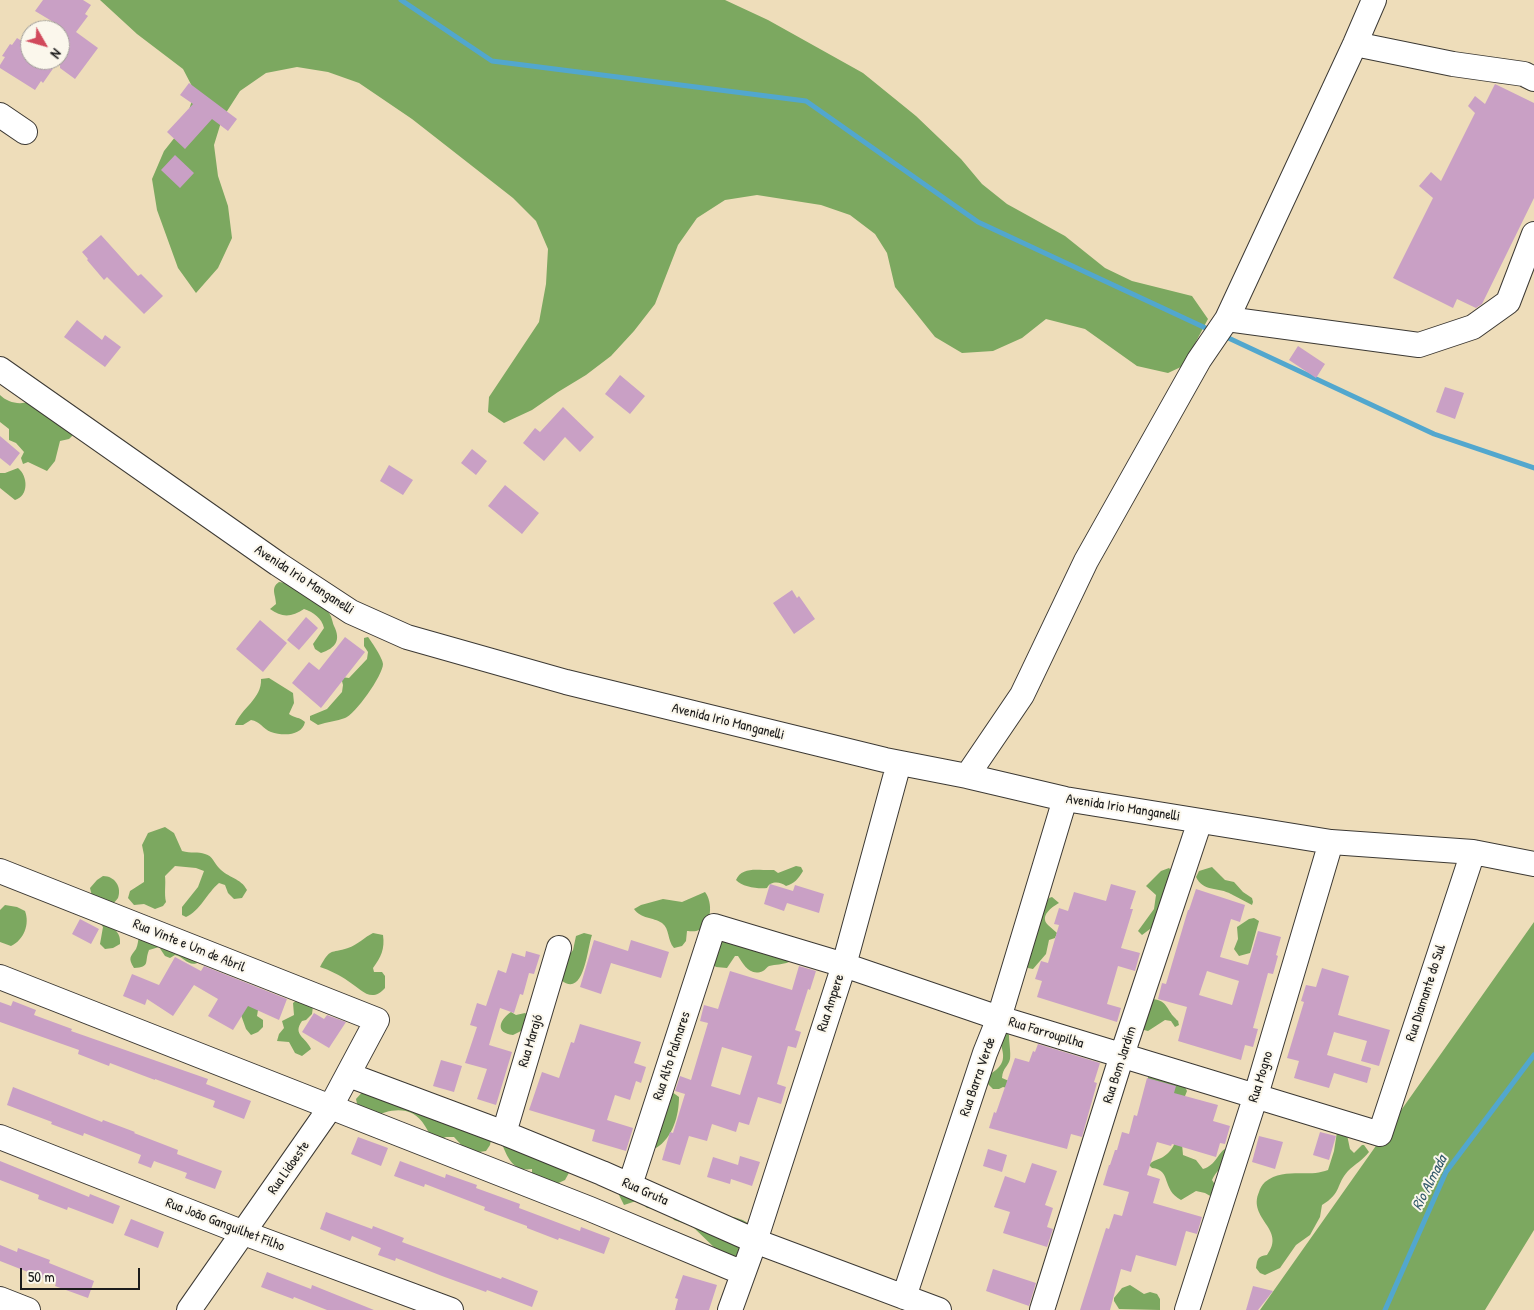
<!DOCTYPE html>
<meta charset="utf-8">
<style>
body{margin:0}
#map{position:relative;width:1534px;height:1310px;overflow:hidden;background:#eeddba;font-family:"Patrick Hand",sans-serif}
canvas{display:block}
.north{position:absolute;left:20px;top:20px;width:50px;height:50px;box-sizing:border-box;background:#fbf7ec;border:1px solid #a29f99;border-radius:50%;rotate:128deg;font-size:14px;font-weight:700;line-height:20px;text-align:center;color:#1c1c1c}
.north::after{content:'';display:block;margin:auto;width:18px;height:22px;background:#d1495b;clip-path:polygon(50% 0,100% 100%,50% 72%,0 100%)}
.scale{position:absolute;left:20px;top:1268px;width:120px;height:22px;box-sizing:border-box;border:2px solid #1c1c1c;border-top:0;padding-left:6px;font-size:15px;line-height:18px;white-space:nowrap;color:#1c1c1c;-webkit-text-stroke:4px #fbf7ec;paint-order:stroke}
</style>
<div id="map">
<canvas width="1534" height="1310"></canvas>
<div class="north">N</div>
<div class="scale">50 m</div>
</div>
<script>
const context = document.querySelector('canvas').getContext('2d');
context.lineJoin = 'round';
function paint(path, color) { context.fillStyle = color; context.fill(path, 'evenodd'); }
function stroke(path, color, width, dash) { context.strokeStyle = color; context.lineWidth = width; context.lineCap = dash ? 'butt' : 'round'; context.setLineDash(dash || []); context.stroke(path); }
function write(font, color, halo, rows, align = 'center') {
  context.font = font + ' "Patrick Hand",sans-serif'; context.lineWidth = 4; context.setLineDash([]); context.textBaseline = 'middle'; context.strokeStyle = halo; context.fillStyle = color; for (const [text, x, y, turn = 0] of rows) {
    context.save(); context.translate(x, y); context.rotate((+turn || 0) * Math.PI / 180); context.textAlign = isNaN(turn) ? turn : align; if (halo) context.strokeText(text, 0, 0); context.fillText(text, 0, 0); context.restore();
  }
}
paint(new Path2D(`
 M100,0H725L768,20L863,73L916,116L961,159L982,184L1007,204L1065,236L1105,268L1132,281L1192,296L1208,319L1183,366L1168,373L1137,366L1085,329L1046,319L1022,338L993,351L962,353L935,337L895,287L887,253L875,234L850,215L821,205L757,195L725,200L697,218L678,245L655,304L634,331L611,356L586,375L558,392L532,410L504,423L488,412L489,397L539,322L546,284L548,249L536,221L513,198L412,119L359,83L328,72L297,67L266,73L240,91L222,119L214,145L218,176L228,206L232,238L218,268L196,293L178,268L157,210L152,179L164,151L183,127L195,92L183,69L137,34Z
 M0,395C8,403 22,406 31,400L74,434L69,439L60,441L55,461L47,471L28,462L23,464L21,458L24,452L16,443L9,440V429L0,422Z
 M18,468C28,476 29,496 15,500L0,488V473H5Z
 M279,582L286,583C296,590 321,603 328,612C332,616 332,621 334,626C341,640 336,648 321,653L315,649L313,644L324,628C322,618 313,612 304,609C292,617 282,618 270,609L276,604C276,595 270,588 279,582Z
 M368,637C372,642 383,659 383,664C383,675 355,715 345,718C337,721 327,722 318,725L310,720V716L327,709L342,692L343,685L341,677L349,678L367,659L368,652L364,646V638Z
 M269,678L293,693L294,703L289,714C294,718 300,717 305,722C302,736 283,736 271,732C263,729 260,721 251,720L243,725H235C241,708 262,699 261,679Z
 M165,827L174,833L182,851C191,854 198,851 205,854C213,856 214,863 219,868C228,878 241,878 247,890L242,898L234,899L228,893L225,885L219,883C207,893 200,911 186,917L182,915V907L198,887L204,871L196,868L175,866L165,876C166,885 164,893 166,902L163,906L155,909L144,904L134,905L128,898L130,891L144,882V855L142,845L148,833Z
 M796,866L801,867L803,871C799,878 794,884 786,886C780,881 770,881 767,888C758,889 742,887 736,880C742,865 761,871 774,870L778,873Z
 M1212,867L1225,880L1234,882L1243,892L1252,898L1253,902L1252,905C1245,901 1238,898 1231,894C1219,887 1203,892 1196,877L1199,871Z
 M1169,868L1173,872L1154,926L1142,935L1138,931L1154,909L1156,895L1146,886L1161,871Z
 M103,876C115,876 122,887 118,898C116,901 112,904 111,907C110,910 110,920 111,923C114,932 121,931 120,944L113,948L105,949L100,944L103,927L99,922L91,892L90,888L97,880Z
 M705,892C713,902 712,925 699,930C696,932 690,931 687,931L686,941L682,946L674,948C667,940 670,929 662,923C653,917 641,919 634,909L641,905L663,899L682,902Z
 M1052,897L1059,903C1052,907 1039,916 1048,925C1051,928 1054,930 1057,933L1055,938L1049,940L1046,954L1033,969L1028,968L1026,962L1045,904L1049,898Z
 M5,905L17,907L25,911C30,924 24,940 11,946L0,942V910Z
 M1254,918L1259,921L1251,950L1250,953L1239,956L1234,949L1238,939L1237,927L1249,919Z
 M1534,922V1230L1485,1310H1260Z
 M373,933L383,935C385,949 381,957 373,968L374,972H382L385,976V988C371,1004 361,989 348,981C340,975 329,970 320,967C331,947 330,954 348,948C357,945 365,937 373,933Z
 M584,933L592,935C587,949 584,999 561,980L563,964L573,950L576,936Z
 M722,935L789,958V962C782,965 776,964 769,966C767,967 765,970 763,971C750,977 743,964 738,956H735L727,968L716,967L711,963Z
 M139,936L200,962C188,968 185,957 175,955L170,958L165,956L159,947L149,950C144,962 151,967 134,968C128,958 130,957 136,949C138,945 138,940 139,936Z
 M1153,999C1168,1001 1166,1009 1175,1018C1180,1024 1177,1017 1179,1025L1175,1027L1171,1021L1165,1020L1148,1031L1144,1030L1141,1027Z
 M297,1000L313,1006L312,1014L306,1020L302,1021C292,1035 306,1037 311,1049L302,1056L295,1053L289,1042L277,1041L279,1034L284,1028L282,1021L294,1015L293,1003Z
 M248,1002L258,1010L257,1016L263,1020V1027L258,1032L251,1035L246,1029L241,1015Z
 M511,1012L516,1015L525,1013L529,1016L523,1030L513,1035C495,1033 499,1020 511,1012Z
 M1005,1031L1009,1035C1009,1043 1011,1052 1010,1059C1008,1067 1003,1067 1002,1078L1009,1081L1007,1088L1003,1087L999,1089H993L988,1084L987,1079C990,1074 992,1073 996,1070C1007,1061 1003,1051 999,1039Z
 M1152,1073L1185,1087L1187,1091L1183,1101L1148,1079V1077Z
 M365,1089L492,1135L490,1145L486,1151L472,1153L466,1150L454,1137H446L437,1141C430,1137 429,1132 425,1126C413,1105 391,1108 373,1117L358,1108L356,1099Z
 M672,1092L679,1097C679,1115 673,1138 656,1148L652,1145Z
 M1337,1132L1347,1135L1350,1149L1354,1153L1362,1145H1364L1369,1152C1363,1160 1355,1164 1348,1171C1336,1184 1342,1193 1322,1205L1320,1217L1310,1235L1296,1245L1280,1268L1265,1275L1260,1273L1256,1268C1257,1259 1258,1256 1267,1255C1287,1229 1247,1219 1259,1192C1260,1188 1262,1185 1265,1182C1284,1167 1308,1178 1328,1170L1334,1151Z
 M1177,1137L1182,1144L1183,1155L1196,1160L1203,1169C1216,1165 1218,1153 1225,1149L1228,1154C1224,1168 1218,1168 1212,1180L1216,1186L1212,1197L1205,1193L1196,1191L1181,1200C1161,1189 1172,1170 1152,1168L1149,1165C1153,1160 1158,1160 1163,1157C1171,1152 1174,1146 1177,1137Z
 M502,1144L570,1171L565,1180L554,1185L532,1174V1169C514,1172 508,1159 502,1144Z
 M619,1187L722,1216C735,1217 744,1218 753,1228V1240L745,1256L731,1259L720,1253L692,1226L674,1220L670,1213L658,1209L647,1208L639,1200L624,1205L619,1195Z
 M1130,1285L1144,1294L1150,1292L1157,1294L1160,1299V1310L1119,1309L1114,1301V1298L1122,1288Z`), '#7ca860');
stroke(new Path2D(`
 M401,0L492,61L806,101L978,222L1212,331
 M1222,335L1434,434L1534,468
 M1385,1310L1446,1172L1534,1055`), '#52a7ce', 5);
paint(new Path2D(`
 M43,0H83L91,5L85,14L88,16L76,32L98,48L75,79L60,68V30H50L55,23L35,11Z
 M17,38L30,46V60H59L43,83L41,81L35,90L0,68V65L5,57L2,56L10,44L12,45Z
 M189,83L237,119L228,131L212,119L185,149L167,132L193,104L180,95Z
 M1495,84L1534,103V198L1482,304L1476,308L1457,299L1453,308L1393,278L1433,198L1419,186L1431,172L1441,181L1475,113L1468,106L1475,96L1485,104Z
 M175,155L194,173L180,188L161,170Z
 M101,235L138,276L141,274L163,296L144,314L107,277L104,280L87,260L88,259L82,252Z
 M77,320L102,340L105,335L121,347L105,367L64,337Z
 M1298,346L1325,364L1316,378L1289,360Z
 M620,375L645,396L630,414L605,394Z
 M1445,387L1464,393L1455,419L1436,412Z
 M563,407L594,437L580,452L565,437L544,461L523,443L535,428L540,432Z
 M0,436L20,453L10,466L0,458Z
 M472,449L487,461L476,475L461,463Z
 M389,465L413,480L403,495L380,481Z
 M505,485L539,513L522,534L488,506Z
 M792,590L797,598L799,596L815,619L794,634L773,603Z
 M306,617L318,628L299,650L287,640Z
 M260,620L287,643L263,672L236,649Z
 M345,637L365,652L321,708L292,683L309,662L319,670Z
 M770,884L793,891L795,885L824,894L819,913L787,903L784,911L764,904Z
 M1111,884L1136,891L1130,909H1133L1121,948L1140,953L1135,971L1118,966L1107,1004L1121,1008L1117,1022L1037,997L1042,981L1035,979L1041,961L1048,963L1059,925L1054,924L1059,908L1068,911L1074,892L1106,901Z
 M1196,889L1245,905L1240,922L1231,919L1220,957L1248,965L1258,931L1281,937L1276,955L1278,956L1273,974L1268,973L1253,1028L1258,1029L1253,1047L1245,1045L1241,1060L1178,1041L1187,1007L1158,999L1162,983L1166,984L1188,910H1189ZM1207,971L1239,981L1232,1005L1199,995Z
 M80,919L99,929L91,944L72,934Z
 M594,940L628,951L631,940L669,952L661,978L611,963L601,994L580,987Z
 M526,951L540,955L534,974L529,973L523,995L520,994L514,1013L500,1008L489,1045L512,1052L496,1105L477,1099L487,1069L465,1063L477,1027L470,1025L477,1003L486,1006L498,970L506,973L512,953L525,957Z
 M175,957L201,971L204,966L287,999L279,1020L248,1006L233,1030L208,1016L218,999L194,985L173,1016L147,999L145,1005L123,996L132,974L159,985Z
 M799,966L816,971L810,990L808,989L795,1030L801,1032L796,1048L788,1046L777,1084L786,1087L781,1104L758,1097L749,1125L739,1122L736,1132L712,1124L707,1141L689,1136L680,1165L662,1160L670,1132L673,1133L685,1094L675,1091L680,1076L691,1080L708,1023L700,1021L704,1005L718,1009L730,971L792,990ZM722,1047L752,1056L740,1095L711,1086Z
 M1322,968L1349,976L1338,1015L1390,1030L1379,1066L1361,1061L1367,1041L1334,1032L1327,1055L1371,1068L1367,1083L1334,1073L1329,1088L1294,1078L1299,1061L1287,1058L1304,1002L1301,1001L1306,985L1316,987Z
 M13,1001L36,1010L34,1015L72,1029L71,1031L208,1079L206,1084L251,1101L244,1119L213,1107L215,1101L155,1079V1080L110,1063L109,1066L78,1054L79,1050L0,1022V1002L11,1006Z
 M314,1013L324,1019L327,1015L346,1022L329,1048L302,1032Z
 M580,1024L641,1042L634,1063L646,1067L641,1083L636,1081L630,1100L615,1095L607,1120L633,1128L626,1151L592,1141L595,1130L529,1110L542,1072L559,1078L571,1042L574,1043Z
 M1038,1044L1100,1063L1094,1082L1097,1083L1082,1137L1071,1134L1067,1149L989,1128L994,1112L996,1113L1015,1058L1029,1062L1033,1051L1035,1052Z
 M441,1060L462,1066L454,1092L433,1086Z
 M1147,1078L1176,1086L1174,1093L1218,1105L1213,1121L1230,1126L1225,1144L1220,1143L1216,1157L1172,1144L1171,1146L1157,1142L1147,1175L1160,1179L1153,1203L1202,1217L1197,1234L1186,1231L1176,1266L1136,1255L1131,1272L1121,1269L1110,1310H1080L1106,1228L1109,1229L1114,1214L1122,1216L1129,1192L1103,1185L1109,1165H1110L1115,1150H1117L1122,1132L1129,1134L1134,1115L1137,1116Z
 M13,1087L102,1122L103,1120L135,1132L134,1133L178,1150L177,1154L222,1171L215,1189L185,1178L187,1173L154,1161L151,1168L138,1163L141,1155L84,1133L83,1136L51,1124L52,1122L7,1105Z
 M1320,1132L1336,1136L1329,1160L1313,1155Z
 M1259,1136L1283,1142L1275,1169L1252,1162Z
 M358,1137L388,1148L381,1166L351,1154Z
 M988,1149L1007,1155L1002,1172L983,1166Z
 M740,1156L760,1162L752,1186L731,1179L730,1184L707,1177L713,1157L738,1165Z
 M0,1161L89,1197L90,1194L120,1206L113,1224L68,1207L67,1210L38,1199L39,1195L0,1180Z
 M400,1161L445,1178L446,1174L477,1185L476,1188L520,1204L519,1208L580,1231L581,1227L610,1238L604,1254L559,1238L558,1240L527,1228V1226L484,1210L485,1207L425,1184L424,1187L394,1176Z
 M1032,1163L1057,1171L1045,1205L1053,1208L1047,1227L1053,1229L1047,1247L1003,1233L1010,1212L994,1207L1005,1176L1025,1183Z
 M326,1212L372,1229L373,1226L404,1238L402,1242L501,1279L502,1277L538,1291L532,1307L487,1290L486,1292L442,1276L396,1258L395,1261L378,1255L381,1248L352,1236L350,1241L320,1229Z
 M131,1219L164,1232L158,1248L124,1235Z
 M0,1245L17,1252L18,1248L50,1260L49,1263L94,1281L88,1298L55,1286L56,1283L0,1261Z
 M993,1269L1036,1283L1029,1306L986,1291Z
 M267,1272L311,1289L312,1285L374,1310H327L294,1297L293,1299L261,1287Z
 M683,1275L717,1285L709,1310H675L678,1299L675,1298Z
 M1253,1286L1273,1291L1258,1310H1246Z`), '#c9a0c5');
const minor = new Path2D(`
 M1355,44L1453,64L1524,74L1534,79
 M0,115L25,132
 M1227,319L1419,345L1473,327L1508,302L1534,234
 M0,369L278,564L351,612L407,637L566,682L885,760L967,776L1065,799L1331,842L1473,852L1534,864
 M967,776L1022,695L1086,561L1199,360L1227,319L1355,44L1374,0
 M0,871L377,1020L330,1108L189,1310
 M0,977L590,1209L743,1273
 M349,1075L504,1133L602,1173L755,1241L939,1310
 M504,1133L559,948
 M0,1137L244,1233L451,1310
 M630,1185L714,926L844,965L999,1018L1380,1134L1473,852
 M904,1297L985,1053L999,1018L1065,799
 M0,1299L28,1310
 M730,1310L755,1241L844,965L899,763
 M1042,1310L1122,1055L1200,821
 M1187,1310L1256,1095L1331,842`);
stroke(minor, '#3c3934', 26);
stroke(minor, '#fff', 24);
write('14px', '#1c1c1c', '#fbf7ec', [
 ["Avenida Irio Manganelli",304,580,33],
 ["Avenida Irio Manganelli",728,722,14],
 ["Avenida Irio Manganelli",1123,808,9],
 ["Rua Vinte e Um de Abril",189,946,22],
 ["Rua Diamante do Sul",1426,993,-72],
 ["Rua Ampere",831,1003,-72],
 ["Rua Farroupilha",1046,1033,17],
 ["Rua Marajó",531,1041,-73],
 ["Rua Alto Palmares",672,1056,-72],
 ["Rua Bom Jardim",1120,1065,-72],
 ["Rua Barra Verde",978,1077,-71],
 ["Rua Mogno",1261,1077,-73],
 ["Rua Lidoeste",289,1168,-55],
 ["Rua Gruta",645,1192,24],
 ["Rua João Ganguilhet Filho",225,1225,21]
]);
write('italic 15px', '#345b6c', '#fbf7ec', [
 ["Río Almada",1430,1183,-63]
]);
</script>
